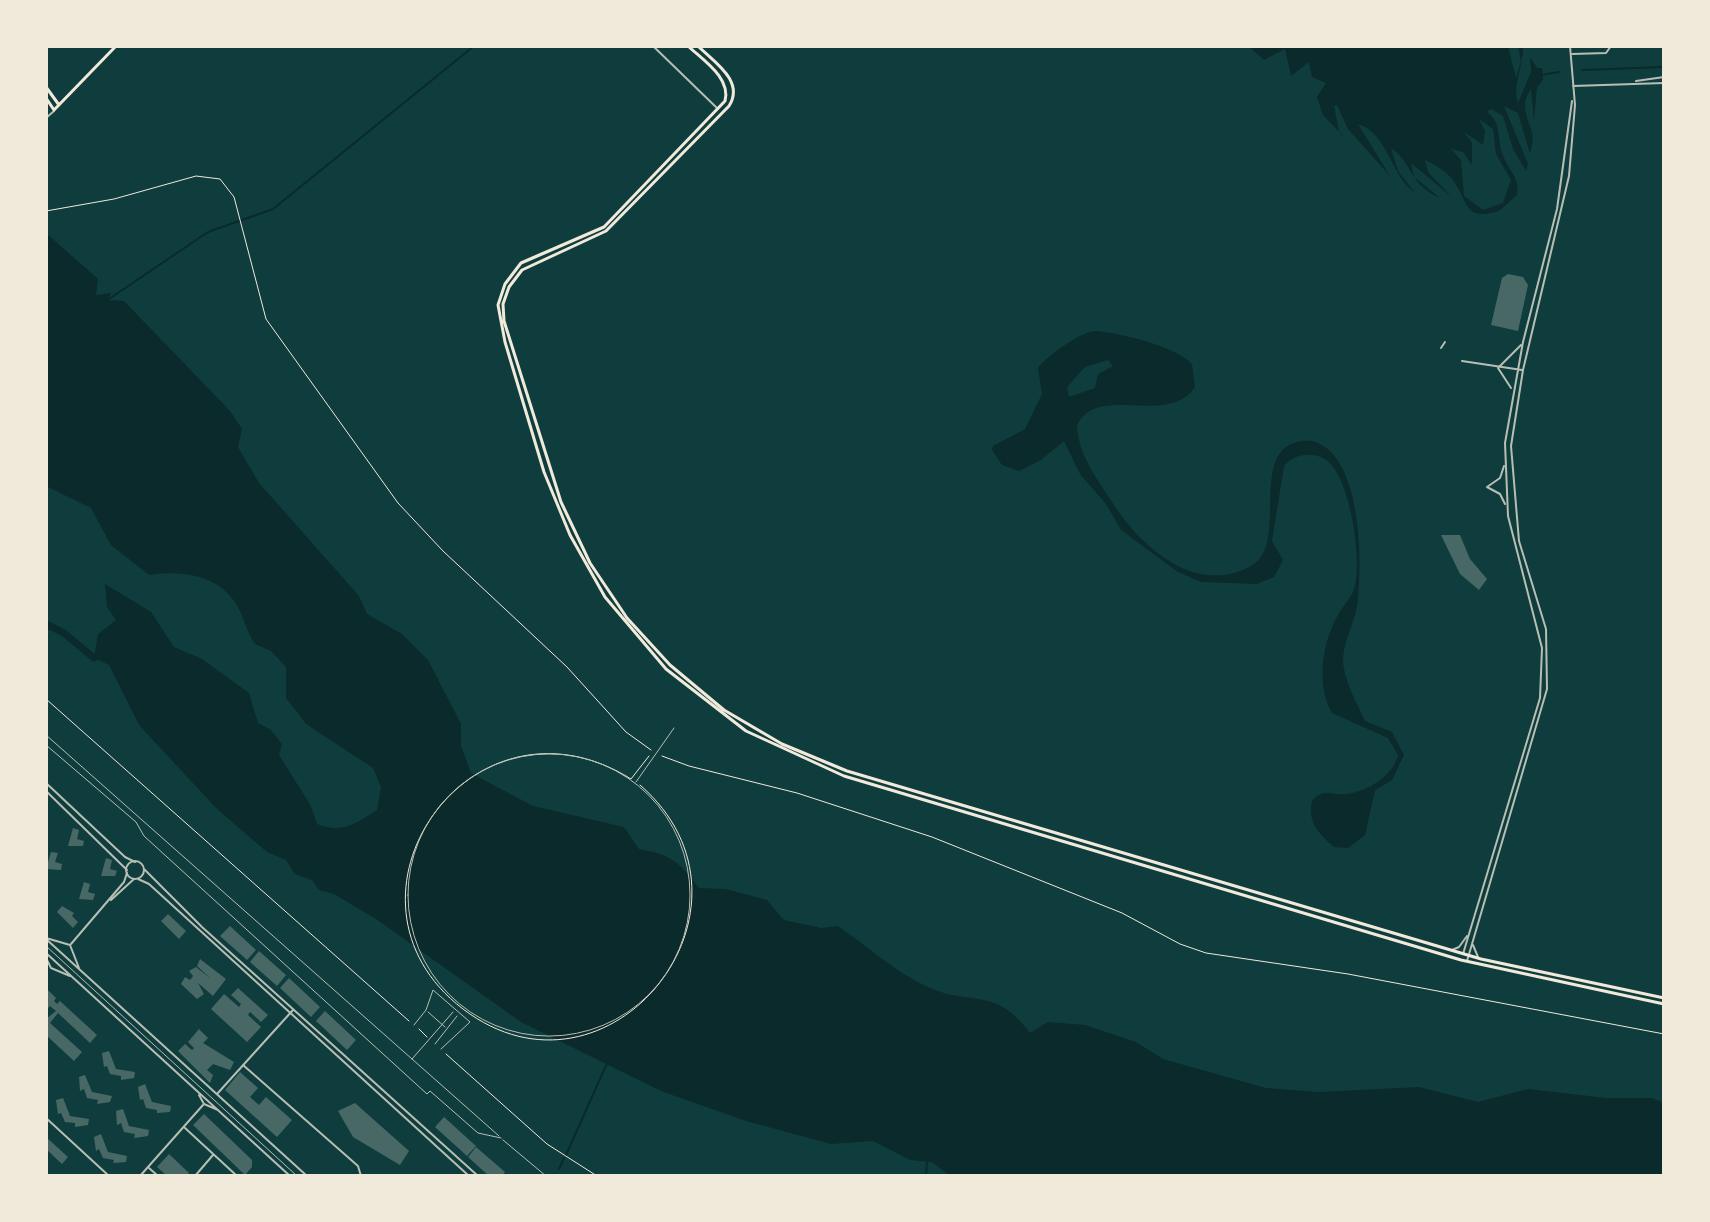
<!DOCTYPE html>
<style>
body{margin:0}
#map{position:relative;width:1710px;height:1222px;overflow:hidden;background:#0f3d3e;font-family:"PT Sans Narrow",sans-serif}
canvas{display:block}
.frame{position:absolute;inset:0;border:48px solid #f1e9da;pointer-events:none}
</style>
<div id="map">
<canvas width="1710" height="1222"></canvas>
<div class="frame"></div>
</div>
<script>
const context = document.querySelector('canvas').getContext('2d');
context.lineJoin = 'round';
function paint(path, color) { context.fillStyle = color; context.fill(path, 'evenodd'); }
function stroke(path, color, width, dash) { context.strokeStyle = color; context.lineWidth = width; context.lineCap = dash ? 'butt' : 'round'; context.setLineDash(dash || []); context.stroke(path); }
paint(new Path2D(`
 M1248,46H1508L1516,78L1521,61L1518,46H1523C1524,63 1512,88 1518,103L1531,72L1530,57L1537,68H1542L1543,80L1537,87L1534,121L1531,89C1519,105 1528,117 1532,133C1534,139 1531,149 1530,154L1518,113L1504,106L1528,164L1526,171L1513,149L1503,116L1491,109L1487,112C1502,124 1497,137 1502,153C1507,168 1521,179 1517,195L1499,211C1462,222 1469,200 1452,179C1446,171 1434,164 1425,160L1428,172L1452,197L1411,163L1414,177L1440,198C1407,183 1414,164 1391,148L1398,171L1415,193C1390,175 1388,133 1358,124L1390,176L1348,129L1337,105L1334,106L1339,131L1348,141L1323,115L1317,97L1326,83L1312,77L1309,62L1291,76L1285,49L1264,60ZM1479,119L1493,129L1496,154L1511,180L1503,203L1483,210L1464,196L1461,160L1451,149L1463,152L1472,165V143L1464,132L1483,145L1485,131Z
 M46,233L98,279L96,295L111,293L108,300L124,301L231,412L242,429L238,447L259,483L359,596L367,614L402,634L428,660L461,724V746L471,773L533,806L624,827L639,849C672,855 678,861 699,888L726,889L767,900L784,920L821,928L838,926C866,945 895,972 926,986C970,1008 994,984 1030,1033L1048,1022L1085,1025L1136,1042L1163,1059L1266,1088L1319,1092L1419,1087L1478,1102L1528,1089L1606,1098H1652L1664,1103V1176H950L932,1162L910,1160L873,1141L831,1144L746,1121L661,1091L521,1022L376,919L334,894L319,890L312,880L295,874L286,860L267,852L217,809L139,725L109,665L94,658L98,634L116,620L107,607L105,584L151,612L174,647L202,659L249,693L258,723L271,730L282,744L279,755L311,806L317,824C341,834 355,824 377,810L381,787L373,768L306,724L286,698V667L271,651L255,644C247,633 245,621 239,609C222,575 182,570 149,575L111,545L91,508L46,486Z
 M1094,331C1118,332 1177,347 1192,364L1195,387C1167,428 1096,382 1077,426C1079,456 1096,477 1112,502C1140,546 1195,597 1251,566C1291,545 1246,450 1301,441C1312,439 1320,443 1329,450C1361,480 1362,561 1358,600C1356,621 1344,638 1343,659C1343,679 1357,703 1365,721L1392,732L1404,755L1392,780L1375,790L1365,835L1348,848L1334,847C1319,834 1307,822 1312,801C1323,787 1334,796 1348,794C1369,790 1393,776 1398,755L1388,738L1332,713C1316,685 1322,644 1337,617C1342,606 1353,597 1355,586C1362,559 1350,471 1323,458C1309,452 1294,454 1284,466L1272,541L1283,560L1274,577L1257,584L1201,582L1178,572L1121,530L1106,504L1080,474L1064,441L1041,460L1019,471L1002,465L992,450L993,446L1025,429L1042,394L1038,368C1045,357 1081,332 1094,331ZM1108,360L1113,366L1098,374L1095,388L1069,397L1067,387L1085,367Z`), '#0a2a2b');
stroke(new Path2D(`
 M1582,70L1664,67
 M1541,75L1559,72
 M106,301L208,232L273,209L474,46
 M46,632L50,626
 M566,1155L608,1061
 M559,1169L564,1158
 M926,1176L927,1161`), '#0a2a2b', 2);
stroke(new Path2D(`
 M46,624L64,633L94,658`), '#0a2a2b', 7);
paint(new Path2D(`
 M1508,274L1523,277L1528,285L1518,331L1491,325L1502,278Z
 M1441,535H1460L1470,559L1487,579L1479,590L1460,574Z
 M73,828L79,830L77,839L84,841L83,846H68Z
 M51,852L58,853L55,862L62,864L61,870L46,869Z
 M106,858L112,860L110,869L117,871L115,876H101Z
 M84,882L90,884L88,892L95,894L93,900L79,899Z
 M62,906L74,913L72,916L78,922L73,928L57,912Z
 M168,914L186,931L179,939L161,921Z
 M230,926L256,950L247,960L220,936Z
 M259,951L286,975L277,986L250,962Z
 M200,959L226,979L213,996L198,983L204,994L197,999L181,984L185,977L190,980L193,976L189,971L196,967L211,979L197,966Z
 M289,978L320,1007L311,1017L280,988Z
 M46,988L56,998L54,1001L57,1004L60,1001L97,1035L90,1043L58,1013L50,1023L82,1052L74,1061L46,1035V1019L56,1011L50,1006L46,1010Z
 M238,988L268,1015L261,1022L250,1012L248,1015L261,1027L247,1042L211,1009L224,994L239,1007L241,1004L231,995Z
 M325,1011L356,1040L347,1050L316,1021Z
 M199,1029L208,1038L203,1043L234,1062L230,1070L213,1064L207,1070L213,1075L210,1083L178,1051L185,1044L192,1050L194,1048L188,1042Z
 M109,1051L116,1069L135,1072L134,1078L121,1080V1076L110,1074L107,1066L104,1067L102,1053Z
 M240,1072L258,1088L250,1097L259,1105L266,1097L292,1120L277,1137L225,1090Z
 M85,1075L92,1092L112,1096L110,1102L97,1104L98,1100L87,1098L84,1089L80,1091L79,1077Z
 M145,1084L152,1102L171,1106L170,1112L157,1113V1110L146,1108L143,1099L140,1100L138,1087Z
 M63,1098L70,1116L89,1119L88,1125L75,1127V1123L65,1122L61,1113L58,1114L56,1100Z
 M355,1103L409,1151L400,1165L353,1137L338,1111Z
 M123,1109L129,1126L149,1130L148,1136L134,1138L135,1134L124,1132L121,1123L117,1125L116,1111Z
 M204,1114L252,1160V1167L245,1175L193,1125Z
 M444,1117L476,1146L467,1156L435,1127Z
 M101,1134L108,1152L127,1156L126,1162L113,1163L114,1160L103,1158L99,1149L96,1151L94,1137Z
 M46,1137L68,1157L62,1164L46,1149Z
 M476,1147L505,1172L502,1176H489L468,1157Z
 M169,1154L189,1173L187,1176H167L157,1167Z`), '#486865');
stroke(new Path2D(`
 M46,211L114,199L196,176L220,179L234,197L266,319L398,503L443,551L567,667L626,732L651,750
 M46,699L409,1021
 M662,756L689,766L797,793L932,837L1122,913L1180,944L1206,953L1348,974L1664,1034
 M640,785C780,906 609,1120 463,1009C319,899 471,679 631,779L649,756
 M419,1029L427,1037
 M446,1054L547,1144L597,1176`), '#f1e9da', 1);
stroke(new Path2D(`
 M46,735L499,1136
 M46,946L297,1176
 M503,1140L546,1176`), '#b8beb3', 1);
stroke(new Path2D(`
 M46,745L136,822L144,836L427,1094L430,1091L478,1133L501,1138
 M408 895a141 141 0 1 1 282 0a141 141 0 1 1-282 0Z
 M636,782L674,728
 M428,1012L445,1027
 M414,1025L426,1010L433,990L470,1022L441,1049
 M435,1044L457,1016
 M412,1059L453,1012`), '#b8beb3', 1);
stroke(new Path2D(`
 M1572,54L1606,53L1611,46
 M1441,348L1445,342
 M111,900L134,879
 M71,944L124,882L127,873
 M243,1065L358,1166L361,1176
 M217,1094L293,1010
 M185,1128L237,1176
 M149,1168L158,1176
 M140,1176L203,1105
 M195,1176L213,1155`), '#b8beb3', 2);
stroke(new Path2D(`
 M653,46L718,109
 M1636,81L1664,77
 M1573,86L1664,83
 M46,118L54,111
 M1462,361L1522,370
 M1511,388L1498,368L1521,345
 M1504,466L1500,478L1487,487L1500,494L1505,504
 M46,783L125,857L135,862
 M46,791L127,870
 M126 870a9 9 0 1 1 18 0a9 9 0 1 1-18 0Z
 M144,869L202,927L478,1176
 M138,879L149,884L469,1176
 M46,938L70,945L79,968
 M46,939L307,1176
 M1473,945L1478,957
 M1452,950L1459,947L1467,936
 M46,953L290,1176
 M1463,954L1540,698L1542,648L1508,516L1505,443L1523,342L1557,209L1572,101
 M46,958L51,968L70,976
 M1467,961L1547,689L1546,629L1519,541L1511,446L1523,370L1569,176L1575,105L1570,46
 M199,1095L204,1104L218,1110
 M46,1118L109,1176`), '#b8beb3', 2);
stroke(new Path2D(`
 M688,46C704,61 731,78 725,101L604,227L521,263L505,284L498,305L505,342L544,472L570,535L605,597L666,669L746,731L844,776L1461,960L1664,1004
 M698,46C714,62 745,81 729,106L606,231L522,270L509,287L503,304L504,321L561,502L590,563L627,618L670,665L724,710L782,744L847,771L1481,959L1664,998
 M46,87L59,105
 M46,98L54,110L116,46`), '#f1e9da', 3);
</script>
